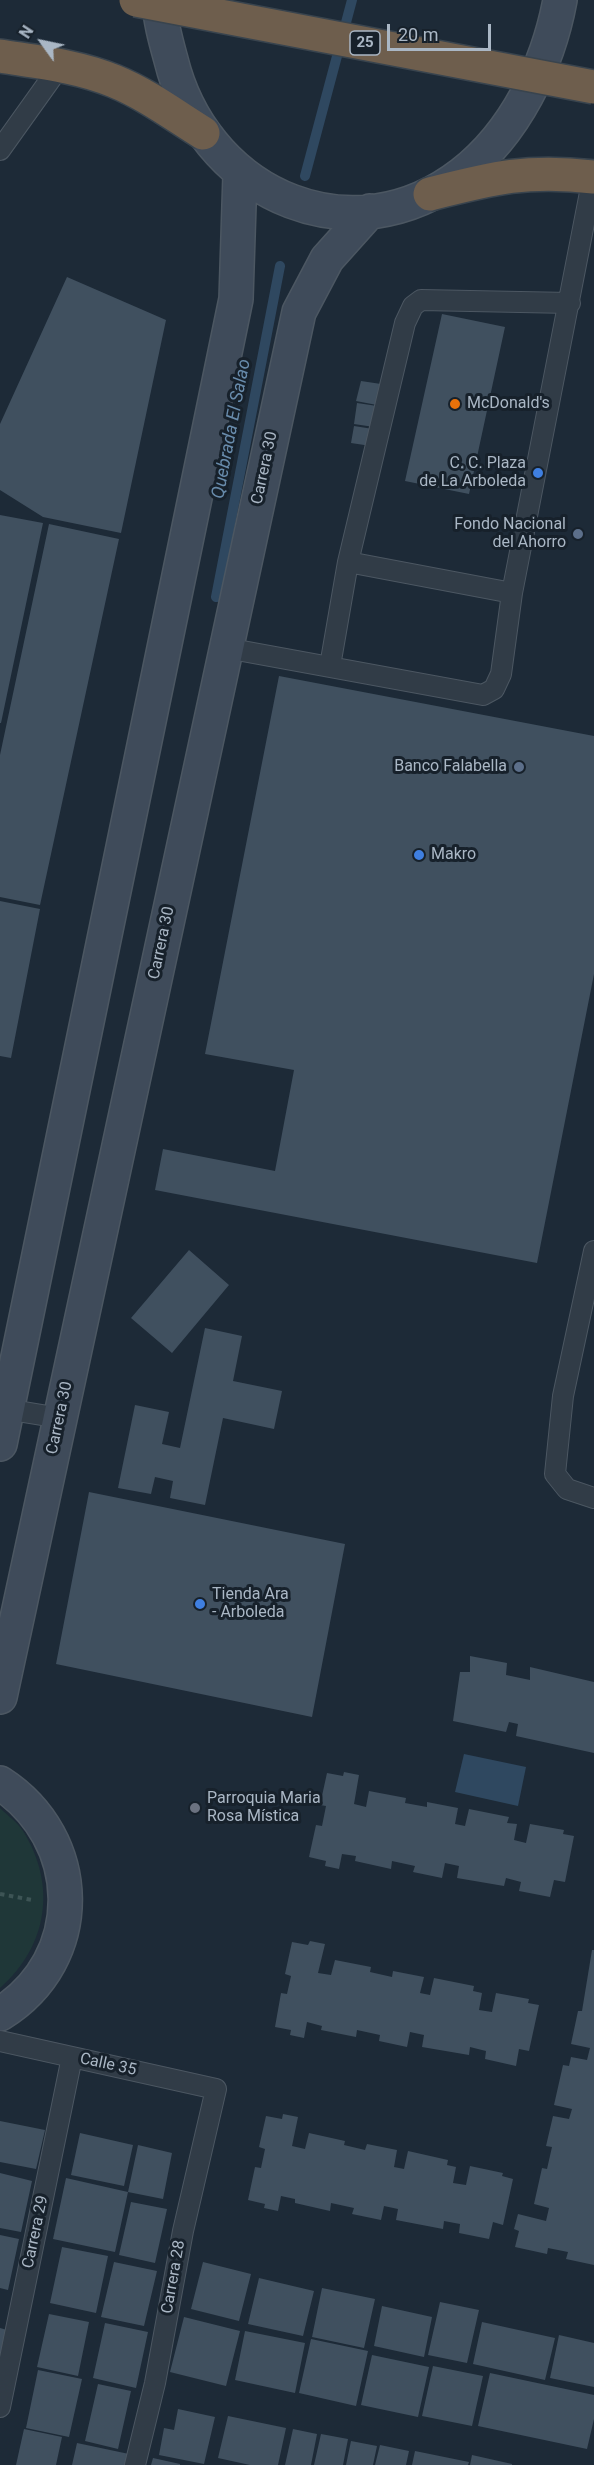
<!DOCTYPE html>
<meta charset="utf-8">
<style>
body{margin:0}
#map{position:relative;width:594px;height:2465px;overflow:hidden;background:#1d2a37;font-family:Roboto,sans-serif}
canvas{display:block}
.north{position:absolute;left:12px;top:12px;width:60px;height:60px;-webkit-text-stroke:4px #17212b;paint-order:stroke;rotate:303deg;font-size:16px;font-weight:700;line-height:24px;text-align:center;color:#aab7c5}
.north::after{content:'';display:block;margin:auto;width:21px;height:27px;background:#aab7c5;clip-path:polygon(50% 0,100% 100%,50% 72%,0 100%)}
.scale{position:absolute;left:387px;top:24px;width:104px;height:27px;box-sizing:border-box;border:3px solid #aab7c5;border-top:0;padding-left:8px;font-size:18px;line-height:21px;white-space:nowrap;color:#aab7c5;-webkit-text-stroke:4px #17212b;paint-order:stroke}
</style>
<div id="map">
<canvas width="594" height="2465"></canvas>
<div class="north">N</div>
<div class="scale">20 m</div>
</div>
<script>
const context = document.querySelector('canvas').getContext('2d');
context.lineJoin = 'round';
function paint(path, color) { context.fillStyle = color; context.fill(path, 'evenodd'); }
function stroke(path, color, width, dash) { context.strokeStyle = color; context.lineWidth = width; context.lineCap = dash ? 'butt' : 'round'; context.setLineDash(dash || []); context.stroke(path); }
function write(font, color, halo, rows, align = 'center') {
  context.font = font + ' Roboto,sans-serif'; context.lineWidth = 6; context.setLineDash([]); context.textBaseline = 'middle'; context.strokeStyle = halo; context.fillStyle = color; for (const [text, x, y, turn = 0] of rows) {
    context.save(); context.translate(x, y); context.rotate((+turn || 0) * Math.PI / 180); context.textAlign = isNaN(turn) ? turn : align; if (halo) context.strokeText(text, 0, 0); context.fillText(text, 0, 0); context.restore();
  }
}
paint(new Path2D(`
 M0,1808C7,1815 17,1822 23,1831C57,1885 48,1946 0,1988Z`), '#1f3738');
paint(new Path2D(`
 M464,1754L526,1767L518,1806L455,1792Z`), '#2f4860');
stroke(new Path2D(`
 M305,176L352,0
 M216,597L280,266`), '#2f4860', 10);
paint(new Path2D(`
 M67,277L166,320L121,533L43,517L0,490V424Z
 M442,314L505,327L469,494L405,481Z
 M361,381L381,384L377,405L356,401Z
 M357,403L377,406L374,427L354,424Z
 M354,426L373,429L371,446L351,443Z
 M0,515L43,523L1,723H0Z
 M49,524L119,539L40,905L0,897V755Z
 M279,676L594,736V974L537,1263L155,1190L163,1149L275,1171L294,1070L205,1054Z
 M0,901L40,909L11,1058L0,1056Z
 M189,1250L229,1285L172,1353L131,1318Z
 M205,1328L242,1336L233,1381L282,1391L274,1429L223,1418L205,1505L170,1498L173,1481L155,1477L151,1494L118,1488L135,1405L169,1412L162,1444L180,1448Z
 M89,1492L345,1544L312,1717L56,1664Z
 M470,1656L507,1663L506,1675L530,1680V1667L594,1682V1753L516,1736L518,1724L509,1722L506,1732L453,1721L460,1672H470Z
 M344,1772L359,1775L354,1804L366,1807L369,1791L406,1798L405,1803L427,1807V1802L458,1808L455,1824L465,1826L469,1809L509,1817L507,1823L517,1824L514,1840L526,1843L530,1824L564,1830L563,1834L574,1836L565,1882L554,1880L550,1897L519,1891L521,1882L506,1878L504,1886L457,1878L459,1866L445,1863L442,1878L413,1872L415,1866L392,1861L391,1869L355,1861L356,1856L342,1854L339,1869L325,1866L326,1861L309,1857L316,1825L322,1826L326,1806L320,1805L327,1773L343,1776Z
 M310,1941L325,1944L318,1973L331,1975L335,1960L371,1967L370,1972L392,1977L393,1971L424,1977L420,1993L430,1995L434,1978L474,1986L473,1991L482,1993L479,2010L492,2012L496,1993L529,1999L528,2003L539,2005L529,2051L519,2049L516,2066L485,2059L486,2051L470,2047L469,2055L422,2047L424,2035L410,2032L407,2047L379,2041L380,2035L357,2030L356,2037L321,2030L322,2026L307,2022L304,2038L290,2035L291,2030L275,2027L281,1993L287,1994L291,1976L285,1974L292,1942L308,1945Z
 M592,1950H594V2265L566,2259L568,2252L548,2248L547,2254L515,2247L519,2231L514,2229L518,2214L546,2221L549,2208L534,2204L542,2168L547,2169L552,2147L546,2146L553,2116L569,2119L572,2109L554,2105L563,2065L569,2066L571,2057L587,2060L590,2048L571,2044L578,2011H582Z
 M283,2114L298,2117L292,2146L305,2149L309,2133L345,2141L344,2145L365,2150L367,2144L397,2150L394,2167L404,2169L408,2151L448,2160L447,2165L456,2167L453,2183L466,2185L470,2166L503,2173L502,2176L513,2179L503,2225L493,2222L489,2239L459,2233L460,2224L444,2221L443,2229L396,2220L398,2209L384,2206L381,2220L352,2214L354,2208L331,2203L330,2211L295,2203V2199L281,2196L278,2211L264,2208L265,2204L248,2200L255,2167L261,2168L265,2149L259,2147L266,2116L282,2119Z
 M0,2121L45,2130L36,2169L0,2162Z
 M80,2133L133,2145L124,2186L71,2175Z
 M138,2145L172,2153L163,2199L128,2192L115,2252L53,2239L66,2178L128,2192Z
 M0,2173L32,2181L21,2232L0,2228Z
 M131,2202L167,2209L155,2263L119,2255Z
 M0,2235L19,2239L8,2290L0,2288Z
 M62,2247L108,2256L96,2313L50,2303Z
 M114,2262L157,2271L144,2326L101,2317Z
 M203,2262L251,2274L239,2321L191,2309Z
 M259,2278L314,2291L303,2336L248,2324Z
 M322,2288L375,2299L364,2348L312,2337Z
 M440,2302L479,2310L467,2363L428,2355Z
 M382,2306L432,2317L424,2357L374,2346Z
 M49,2314L89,2322L78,2376L37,2367Z
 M184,2317L240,2331L226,2386L170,2372Z
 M482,2322L555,2338L545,2380L473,2364Z
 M105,2323L148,2332L136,2388L93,2378Z
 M0,2328L7,2330L1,2356H0Z
 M245,2331L305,2343L295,2393L235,2380Z
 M559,2335L594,2343V2387L550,2378Z
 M311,2339L368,2351L356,2406L299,2393Z
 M372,2355L429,2367L418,2417L361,2405Z
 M433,2366L483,2376L472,2426L422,2416Z
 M38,2370L82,2379L69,2437L26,2428Z
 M490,2373L594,2395V2419L587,2449L478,2426Z
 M98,2384L131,2391L118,2449L85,2441Z
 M178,2409L215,2417L204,2464L159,2455L164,2428L174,2430Z
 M228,2416L286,2428L278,2465H250L218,2458Z
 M24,2429L62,2437L56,2465H16Z
 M293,2429L317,2434L311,2465H285Z
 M321,2434L348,2439L343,2465H314Z
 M351,2441L377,2446L373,2465H346Z
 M77,2443L129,2454L127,2465H72Z
 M380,2445L409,2451L406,2465H375Z
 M415,2451L469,2462L468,2465H412Z
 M472,2455L512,2464V2465H470Z
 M153,2458L180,2464V2465H151Z`), '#40505f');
const lane = new Path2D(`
 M0,150L60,66
 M348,562L512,593
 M226,648L483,695L494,689L501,674L512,593L593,177
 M330,666L348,562L405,323L413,306L421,300L570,303
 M594,1251L563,1396L555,1474L567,1489L594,1498
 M0,1408L60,1418
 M0,2041L216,2089L183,2231L155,2383L135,2465
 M0,2407L72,2057`);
const secondary = new Path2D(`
 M159,0C160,24 168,48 174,71C212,197 353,258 462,174C515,133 548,65 560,0
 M0,1444L236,299L240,174
 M0,1697L299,312L327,259L370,211
 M0,1783C85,1838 89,1959 0,2014`);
const highway = new Path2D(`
 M0,56C38,62 78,66 114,81C146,94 174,115 203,133
 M430,194C493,178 528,169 594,177`);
stroke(lane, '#4c5762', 22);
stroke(secondary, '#4c5762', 36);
stroke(highway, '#39444e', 36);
stroke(new Path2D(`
 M0,1894L32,1900`), '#3d5455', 4, [4.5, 4.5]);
stroke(lane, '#313c47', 20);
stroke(secondary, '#3f4b5a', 33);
stroke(highway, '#6e5e4d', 33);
const highwayBridge = new Path2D(`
 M136,0L594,87`);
stroke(highwayBridge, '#39444e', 36, []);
stroke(highwayBridge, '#6e5e4d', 33);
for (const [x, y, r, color] of [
 [455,404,6,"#e8710a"],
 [538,473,6,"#3f7fe0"],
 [578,534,6,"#5c6f8a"],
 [519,767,6,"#5c6f8a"],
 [419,855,6,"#3f7fe0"],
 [200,1604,6,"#3f7fe0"],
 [195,1808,6,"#6b7280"]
]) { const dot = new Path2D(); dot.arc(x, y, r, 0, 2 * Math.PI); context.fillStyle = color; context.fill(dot); stroke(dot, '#17212b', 2); }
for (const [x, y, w] of [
 [365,43,30]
]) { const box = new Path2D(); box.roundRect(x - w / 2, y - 12, w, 24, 4.5); context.fillStyle = '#17212b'; context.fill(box); stroke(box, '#aab7c5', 1.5); }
write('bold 15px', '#aab7c5', null, [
 ["25",365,43]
]);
write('16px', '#aab7c5', '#17212b', [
 ["McDonald's",467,404],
 ["C. C. Plaza",526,464,"right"],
 ["de La Arboleda",526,482,"right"],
 ["Fondo Nacional",566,525,"right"],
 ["del Ahorro",566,543,"right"],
 ["Banco Falabella",507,767,"right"],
 ["Makro",431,855],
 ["Tienda Ara",212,1595],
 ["- Arboleda",212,1613],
 ["Parroquia Maria",207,1799],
 ["Rosa Mística",207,1817]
], 'left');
write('16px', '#aab7c5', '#17212b', [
 ["Carrera 30",265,468,-78],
 ["Carrera 30",162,943,-78],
 ["Carrera 30",60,1418,-78],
 ["Calle 35",108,2065,12],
 ["Carrera 29",36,2232,-78],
 ["Carrera 28",174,2277,-80]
]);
write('italic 18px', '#688bab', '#17212b', [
 ["Quebrada El Salao",232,429,-79]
]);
</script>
